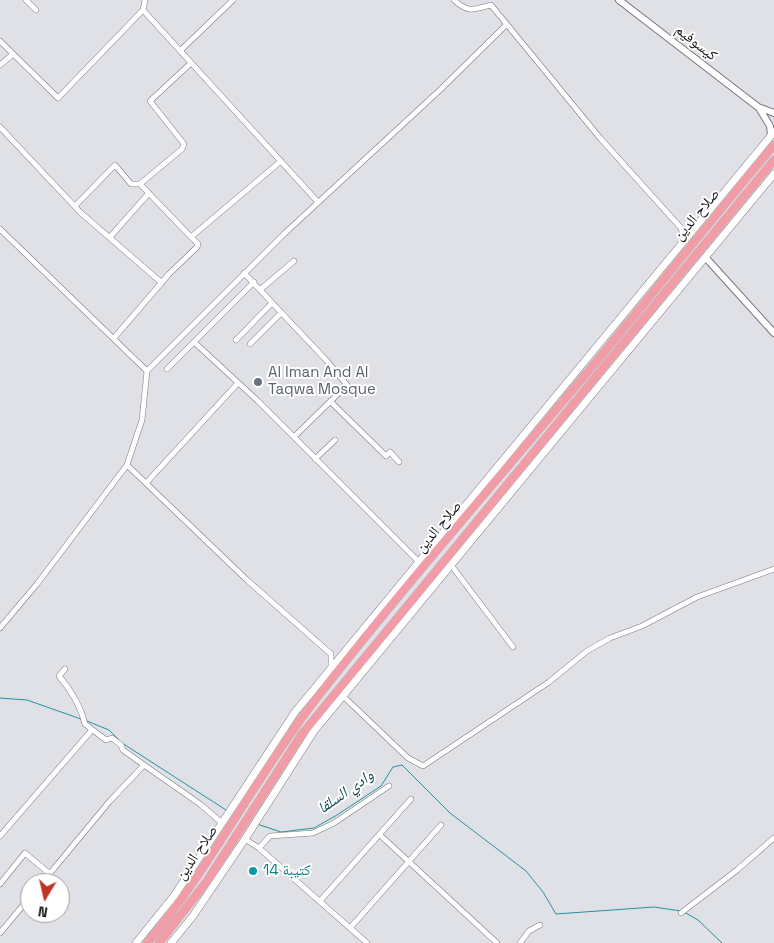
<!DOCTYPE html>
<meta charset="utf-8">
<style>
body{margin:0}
#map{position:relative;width:774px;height:943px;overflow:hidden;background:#e0e1e6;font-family:"Space Grotesk",sans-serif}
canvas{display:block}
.north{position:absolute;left:20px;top:873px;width:50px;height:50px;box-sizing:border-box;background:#fff;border:1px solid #a0a0a1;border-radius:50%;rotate:189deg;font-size:14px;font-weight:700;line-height:20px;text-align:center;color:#111213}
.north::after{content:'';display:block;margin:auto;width:18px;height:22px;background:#c13425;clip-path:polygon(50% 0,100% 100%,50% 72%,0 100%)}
</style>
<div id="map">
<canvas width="774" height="943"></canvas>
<div class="north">N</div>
</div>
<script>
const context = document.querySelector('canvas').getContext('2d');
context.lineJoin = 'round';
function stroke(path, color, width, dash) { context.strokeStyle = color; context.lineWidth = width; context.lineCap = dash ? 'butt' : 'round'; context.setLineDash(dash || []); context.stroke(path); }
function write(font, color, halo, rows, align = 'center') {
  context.font = font + ' "Space Grotesk","Noto Naskh Arabic",sans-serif'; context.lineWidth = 4; context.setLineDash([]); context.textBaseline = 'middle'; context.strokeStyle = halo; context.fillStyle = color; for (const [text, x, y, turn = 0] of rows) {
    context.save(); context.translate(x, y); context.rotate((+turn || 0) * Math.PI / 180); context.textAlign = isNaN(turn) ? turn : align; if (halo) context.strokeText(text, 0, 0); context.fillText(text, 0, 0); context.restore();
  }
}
stroke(new Path2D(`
 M0,698L27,700L81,719
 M87,721L109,730L119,740
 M122,743L226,810
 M257,824L281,832L314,828L337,815L381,786L393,767L402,765L450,813L526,871L543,892L556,914L654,907L681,911
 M684,912L698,920L722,943`), '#2294a1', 1);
const minor = new Path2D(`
 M26,0L36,10
 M145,0L143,10L318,202
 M454,0C468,13 473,10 491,5L600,138L681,228L684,239
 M0,41L58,98L143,10
 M180,51L233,0
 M0,65L13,54
 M0,127L81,213L162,283
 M140,184L182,149L184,144L150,101L191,63
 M75,206L115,165L131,184H140L191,237
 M0,229L147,371L142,420L127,465L247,580L331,654V668
 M110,237L149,193
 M244,273L327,361L347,385L294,437
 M261,289L294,261
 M114,338L169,274L197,247L198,244L191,237L281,161
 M236,340L272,303
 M194,342L258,401L418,561
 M250,344L281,313
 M167,369L254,282
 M147,371L285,233L441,89L506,25
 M331,402L386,456L390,452L399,462
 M315,459L335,440
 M147,482L238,383
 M451,565L513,647
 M0,628L37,584L127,465
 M65,669L59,676C71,690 81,707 85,724L106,740L112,738L121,745L123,750L144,765
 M343,696L408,758L423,766L549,682L587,651L610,638L642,626L697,597L774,569
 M380,835L497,943
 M0,836L91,731
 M245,839L259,848L367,943
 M259,848L270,836L313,833L334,823L389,786
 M42,883L109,802L144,765L200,804L222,823
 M0,884L25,853L50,874
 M320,901L411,799
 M681,913L737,870L774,838
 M350,928L441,825
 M0,933L30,897
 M520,943L529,931L540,925`);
const tertiary = new Path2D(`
 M619,0L758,107L774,113
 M759,108L770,126L771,135
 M706,258L774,333`);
const secondary = new Path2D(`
 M136,943L174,896L295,712L774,132
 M171,943L193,916L245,839L314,731L774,174`);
const trunk = new Path2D(`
 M147,943C211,867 255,778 315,700C400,591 491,487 580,381C645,304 708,223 774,145
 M159,943L207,881L302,734L774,160`);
stroke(minor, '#78787d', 6);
stroke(tertiary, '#78787d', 8);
stroke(secondary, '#78787d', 8);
stroke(trunk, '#bcbdbd', 9);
stroke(minor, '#fff', 5);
stroke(tertiary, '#fff', 6);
stroke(secondary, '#fff', 7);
stroke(trunk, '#f29ca8', 8);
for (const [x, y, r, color] of [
 [258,382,5,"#6b7280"],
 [253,871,5,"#0f9aa8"]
]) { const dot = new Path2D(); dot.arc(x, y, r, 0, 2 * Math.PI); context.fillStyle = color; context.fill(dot); stroke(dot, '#fff', 2); }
write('15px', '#111213', '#fff', [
 ["كيسوفيم",696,43,38],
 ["صلاح الدين",697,215,-50],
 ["صلاح الدين",439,527,-50],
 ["صلاح الدين",197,853,-56]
]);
write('15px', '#5b616d', '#fff', [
 ["Al Iman And Al",268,373],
 ["Taqwa Mosque",268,390]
], 'left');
write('15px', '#0d838f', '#fff', [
 ["كتيبة 14",263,871]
], 'left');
write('italic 16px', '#0b4b52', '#fff', [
 ["وادي السلقا",346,792,-35]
]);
</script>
